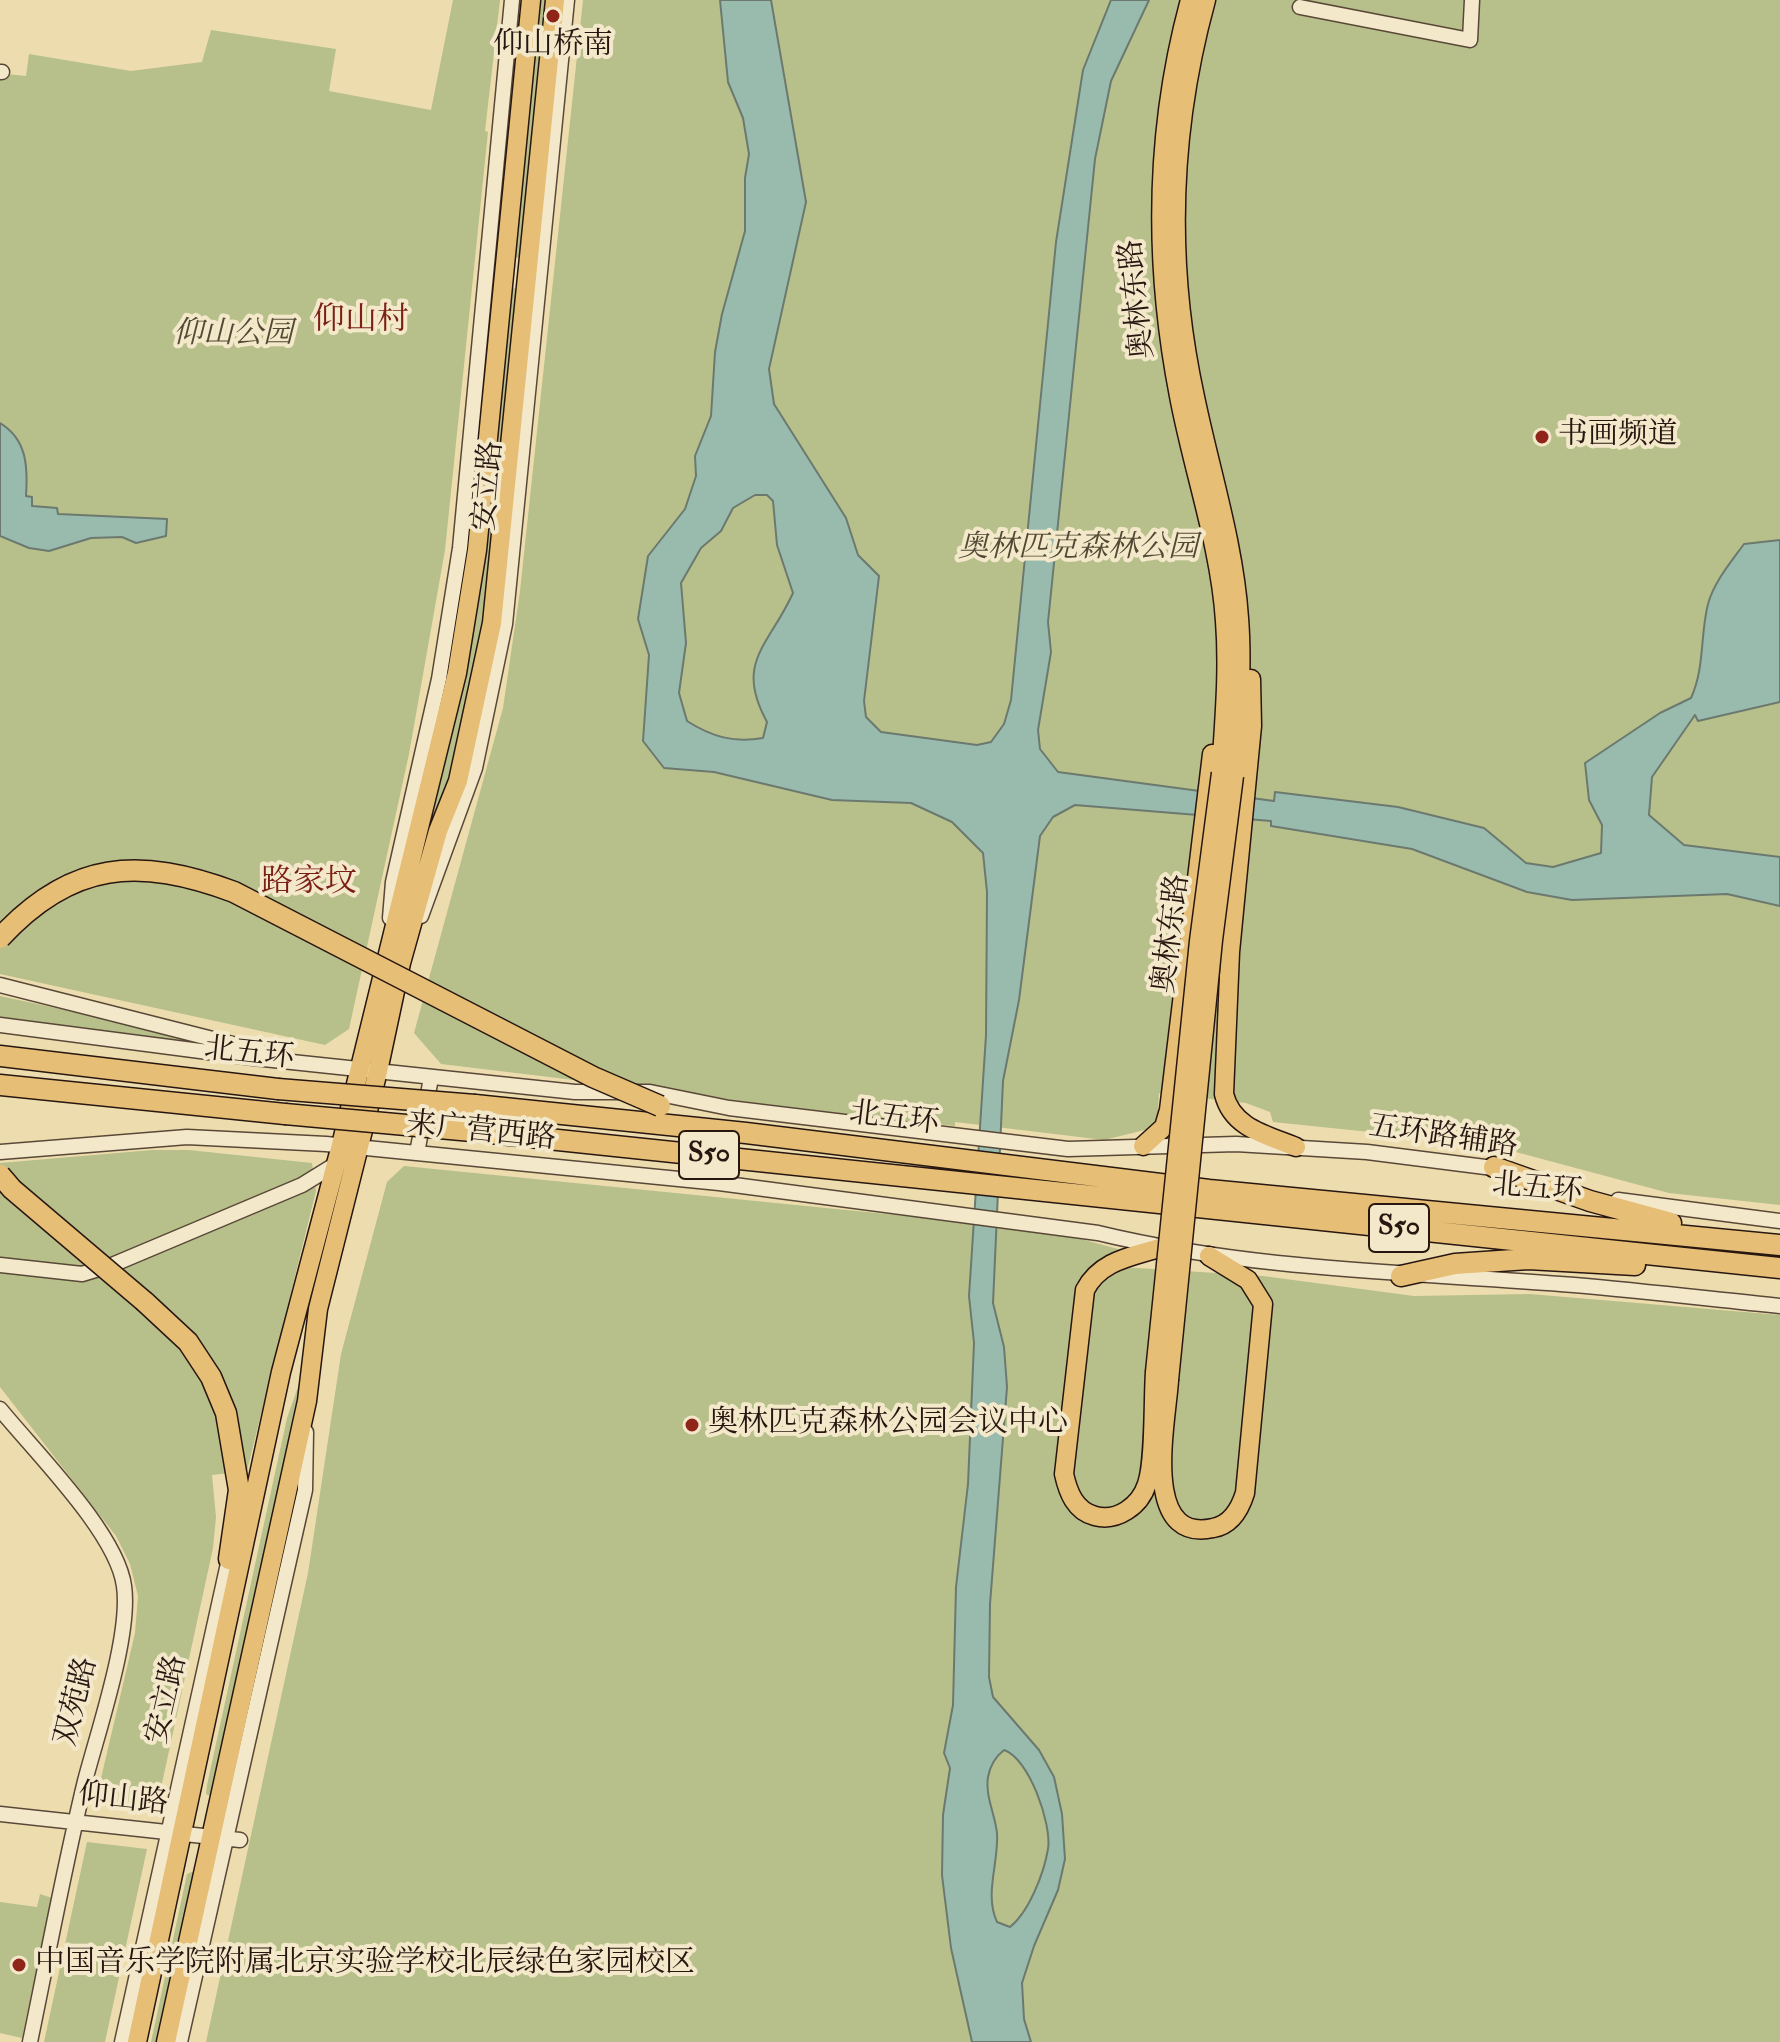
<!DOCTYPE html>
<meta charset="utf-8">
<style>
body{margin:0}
canvas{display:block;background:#eddcad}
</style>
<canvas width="1780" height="2042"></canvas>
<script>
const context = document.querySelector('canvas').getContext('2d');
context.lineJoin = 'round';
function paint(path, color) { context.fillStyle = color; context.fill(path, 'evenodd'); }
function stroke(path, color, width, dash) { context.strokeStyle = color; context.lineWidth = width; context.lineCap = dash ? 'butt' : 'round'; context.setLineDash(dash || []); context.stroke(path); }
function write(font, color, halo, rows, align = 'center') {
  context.font = font + ' "IM FELL Double Pica","Noto Serif SC",serif'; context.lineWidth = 8; context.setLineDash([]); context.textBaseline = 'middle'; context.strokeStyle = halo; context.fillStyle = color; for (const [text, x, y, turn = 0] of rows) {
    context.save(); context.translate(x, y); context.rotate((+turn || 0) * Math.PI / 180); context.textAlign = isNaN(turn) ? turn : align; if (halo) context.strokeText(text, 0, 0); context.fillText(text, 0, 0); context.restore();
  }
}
paint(new Path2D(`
 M453,0H500L485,131L488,132L445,550L409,754L349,1029L325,1045L0,974V78L6,79V74L26,76L29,54L131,71L202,62L211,30L336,49L329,91L431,110Z
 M538,0H551L522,258L513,257Z
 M583,0H1780V1205L1669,1193L1486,1144L1273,1122L1270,1112L1246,1103L1159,1093L1157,1127L1104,1140L955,1122V1126C783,1108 613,1084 441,1064L414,1033L503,708L520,591Z
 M515,288L519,292L493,564L466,723L423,854H420L509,290Z
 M0,996L197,1038V1044L0,1021Z
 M152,1150H189L312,1163L316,1191L247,1471L212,1475L216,1517L213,1548L156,1811L95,1804L135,1633L138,1596L130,1564L116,1536L0,1387V1163Z
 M404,1166L1047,1230L1118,1249L1122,1267L1263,1276L1414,1296L1530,1294L1780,1315V2042H206L308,1573L341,1354L387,1182Z
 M310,1353L212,1797L206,1794L207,1785L287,1418Z
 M87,1842L147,1849L105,2042H44Z
 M197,1870L167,2042H151L187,1874Z
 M40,1894L52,1898L22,2038L0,2033V1902L37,1907Z`), '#b7c08a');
const water = new Path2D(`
 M720,0H771L806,202L769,369L774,404L846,518L858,555L879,576L864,701L866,717L881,732L977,745L991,742L1004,724L1011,700L1056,242L1083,70L1111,0H1149L1111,81L1095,159L1048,622L1051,652L1038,730L1040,749L1058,772L1274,801L1275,792L1398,807L1484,828L1526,863L1553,867L1601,853L1602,825L1589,800L1585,763L1660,713L1691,698C1705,667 1700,635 1708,604C1714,582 1731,562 1744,544L1780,540V702L1698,721L1695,715L1652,777L1649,815L1684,845L1780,857V906L1727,894L1572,900L1527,892L1412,849L1271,826V821L1075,805L1053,817L1040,836L1019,1000L1003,1081L993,1303L1004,1347L1007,1387L990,1604L989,1677L993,1697L1039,1750L1054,1777L1062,1814L1065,1859L1058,1890L1034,1946L1022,1983L1024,2019L1031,2042H972L951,1948L942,1875L943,1815L950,1768L944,1753L953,1705L956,1587L968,1484L974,1343L969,1296L986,1035L987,892L983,853L952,822L911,803L832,800L714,772L664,768L643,741L649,655L638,619L648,556L685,509L696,476L695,456L711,416L715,352L722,314L745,231V178L749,154L743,118L728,82ZM755,495H767L773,501L777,545L793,593C769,646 734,662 767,722L763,738C734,743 712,737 687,721L679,693L686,643L681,583L701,548L721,531L733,508ZM1004,1750C1029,1758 1052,1824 1048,1849C1044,1873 1029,1912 1010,1927L997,1922C984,1894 999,1863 997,1833C995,1814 985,1796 988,1777C990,1766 995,1757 1004,1750Z
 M0,423C27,439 28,467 26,496L32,497V506L57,508L58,514L167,519L166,536L136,543L122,537L91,538L49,551L29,548L0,536Z`);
paint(water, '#99bbae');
stroke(water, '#6c796f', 2);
const minor = new Path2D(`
 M1300,7L1470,40L1472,0
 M0,72H2
 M421,916L475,768L505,624L567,0
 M390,918L393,882L439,679L460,548L512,0
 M0,985L260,1051
 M0,1025L254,1058L575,1092H650L729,1108L1068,1149L1236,1144L1367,1152L1501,1169
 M0,1152L187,1137L326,1144L719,1183L1098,1233C1255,1271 1414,1272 1574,1285C1643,1291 1711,1299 1780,1306
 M417,1153L431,1078
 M1618,1200L1780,1221
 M0,1265L82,1274L112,1265L302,1185L336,1164
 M0,1409C35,1452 117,1533 124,1586C131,1635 98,1731 85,1781C64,1868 48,1955 30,2042
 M0,1814L240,1840
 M122,2042L231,1550
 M180,2042L305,1490L306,1432`);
const major = new Path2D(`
 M1190,0C1154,132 1153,262 1179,396C1193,471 1220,545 1225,621C1229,672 1224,722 1221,773
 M1206,0C1170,131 1166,264 1195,397C1210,470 1234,543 1239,618C1243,670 1238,723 1234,776
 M1251,679L1252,726L1230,952L1224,1094C1232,1128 1267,1135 1296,1147
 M1143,1146L1164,1127L1169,1110L1212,754
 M1155,1372C1153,1399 1155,1461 1147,1484C1140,1506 1117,1522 1095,1516C1075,1511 1068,1492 1064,1474L1085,1290C1100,1261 1130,1257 1159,1248
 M1169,1380C1167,1419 1139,1544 1213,1528C1231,1525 1240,1509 1245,1493L1263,1304L1248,1280L1209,1256
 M137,2042L281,1372L341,1145L457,673L477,550L531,0
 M166,2042L307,1401L318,1309L378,1071L401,963L438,831L458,781L492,623L555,0`);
const highway = new Path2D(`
 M0,1056L278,1089
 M0,1085L285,1114
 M475,1105L746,1133L1209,1190L1780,1245
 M472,1131L1780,1268
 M1494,1167L1590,1201L1671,1223
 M1401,1276L1455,1264L1528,1259L1635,1265
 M145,1302L188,1342L211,1377L226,1413L239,1490L229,1559`);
stroke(minor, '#594838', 17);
stroke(major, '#281711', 21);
stroke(highway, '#281711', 23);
stroke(minor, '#f3e8ca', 14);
stroke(major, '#e6be76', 18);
stroke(highway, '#e6be76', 20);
const majorBridge = new Path2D(`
 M1155,1372L1199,941L1221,773
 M1169,1380L1213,940L1234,776`);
const highwayBridge = new Path2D(`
 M0,938C72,860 139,857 234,892L593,1077L660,1106
 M278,1089L475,1105
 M285,1114L472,1131
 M0,1175L12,1189L145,1302`);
stroke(majorBridge, '#281711', 21, []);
stroke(highwayBridge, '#281711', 23, []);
stroke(majorBridge, '#e6be76', 18);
stroke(highwayBridge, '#e6be76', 20);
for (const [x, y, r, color] of [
 [553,16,8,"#8f2418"],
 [1542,437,8,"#8f2418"],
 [692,1425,8,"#8f2418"],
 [19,1965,8,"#8f2418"]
]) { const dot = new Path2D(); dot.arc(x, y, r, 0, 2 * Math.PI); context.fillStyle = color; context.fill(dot); stroke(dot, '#f3e8ca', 3); }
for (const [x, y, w] of [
 [709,1155,60],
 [1399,1228,60]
]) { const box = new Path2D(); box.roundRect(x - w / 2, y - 24, w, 48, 6); context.fillStyle = '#f3e8ca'; context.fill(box); stroke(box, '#281711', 2); }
write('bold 28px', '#281711', null, [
 ["S50",709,1155],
 ["S50",1399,1228]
]);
write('30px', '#281711', '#f3e8ca', [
 ["仰山桥南",553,47,"center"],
 ["书画频道",1558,437],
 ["奥林匹克森林公园会议中心",708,1425],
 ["中国音乐学院附属北京实验学校北辰绿色家园校区",35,1965]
], 'left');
write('30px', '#281711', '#f3e8ca', [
 ["奥林东路",1139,299,-96],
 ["安立路",490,486,-85],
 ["奥林东路",1173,934,-83],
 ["北五环",249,1055,6],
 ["北五环",894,1120,7],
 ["来广营西路",481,1133,6],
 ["五环路辅路",1443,1138,8],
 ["北五环",1537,1190,5],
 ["安立路",168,1700,-77],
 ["双苑路",78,1702,-76],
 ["仰山路",123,1801,6]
]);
write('italic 30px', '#534a35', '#f3e8ca', [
 ["仰山公园",233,336],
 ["奥林匹克森林公园",1078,550]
]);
write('32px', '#7a1f14', '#f3e8ca', [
 ["仰山村",361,322],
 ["路家坟",309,884]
]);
</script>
